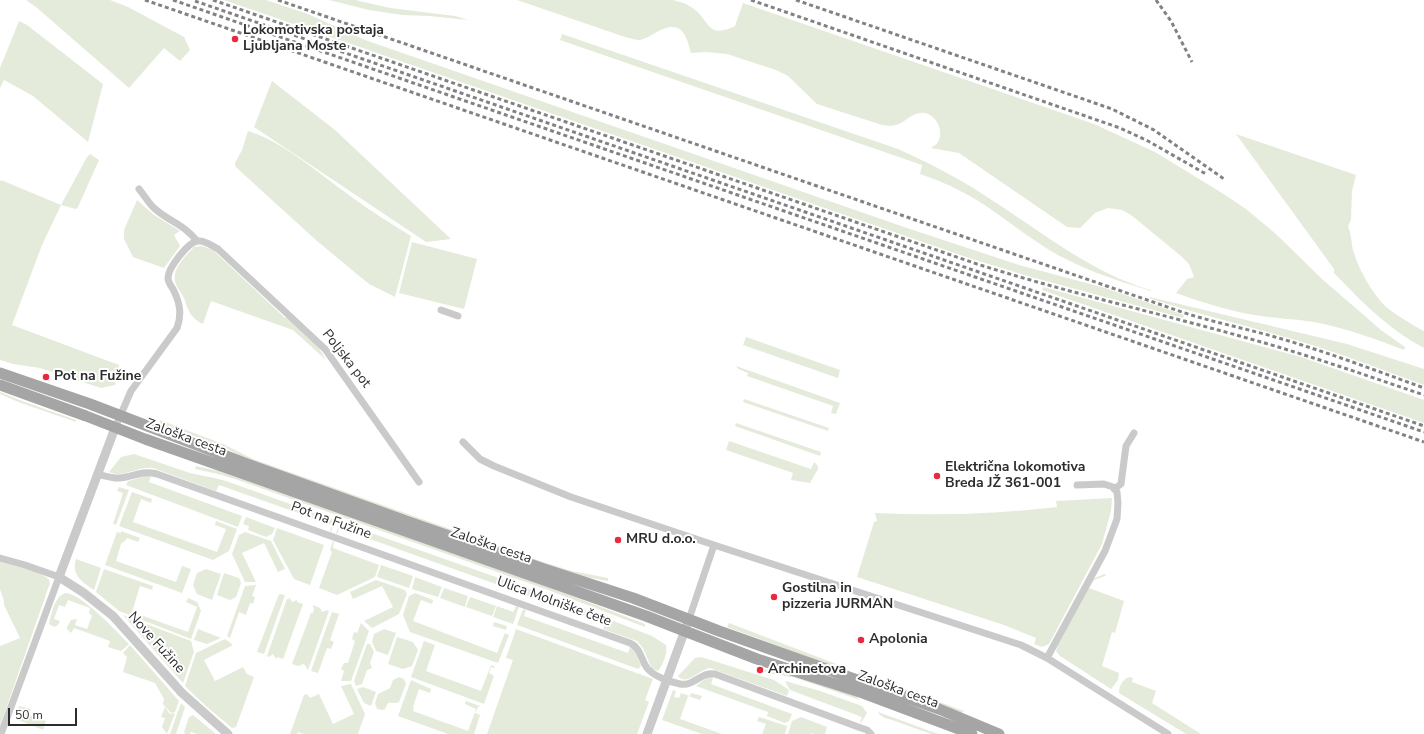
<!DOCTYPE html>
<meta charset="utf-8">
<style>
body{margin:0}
#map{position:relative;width:1424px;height:734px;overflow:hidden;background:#fff;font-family:"Nunito Sans",sans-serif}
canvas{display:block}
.scale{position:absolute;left:8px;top:708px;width:69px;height:18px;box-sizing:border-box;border:2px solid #2d2d2d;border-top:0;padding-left:5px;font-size:12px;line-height:14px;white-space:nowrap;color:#2d2d2d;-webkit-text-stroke:3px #fff;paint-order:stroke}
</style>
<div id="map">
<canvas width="1424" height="734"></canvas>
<div class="scale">50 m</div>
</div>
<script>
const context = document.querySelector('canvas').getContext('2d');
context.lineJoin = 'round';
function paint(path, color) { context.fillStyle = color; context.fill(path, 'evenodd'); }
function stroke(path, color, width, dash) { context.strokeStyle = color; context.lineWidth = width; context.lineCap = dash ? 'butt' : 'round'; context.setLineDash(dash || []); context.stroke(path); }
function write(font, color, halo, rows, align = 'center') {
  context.font = font + ' "Nunito Sans",sans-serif'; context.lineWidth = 4; context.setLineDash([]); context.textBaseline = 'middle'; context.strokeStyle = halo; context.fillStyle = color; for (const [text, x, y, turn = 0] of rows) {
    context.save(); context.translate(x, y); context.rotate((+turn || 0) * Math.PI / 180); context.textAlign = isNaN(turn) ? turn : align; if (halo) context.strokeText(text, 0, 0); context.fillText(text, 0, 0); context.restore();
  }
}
paint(new Path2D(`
 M26,0H110L128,7L184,37L190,50L180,61L164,48L129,88L36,7Z
 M224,0H266L308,14L365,40L907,228L1019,265L1105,288L1184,315L1183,318L1031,277L969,258Z
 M329,0H355L390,8L455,16L468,20L429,16L402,15L369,10Z
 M517,0H673C679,2 686,3 691,7C711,19 705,40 735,26L743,3L1094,124L1155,152L1222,193L1246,209L1276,234L1322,279L1381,330L1405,347L1404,350C1376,339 1348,329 1319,323C1300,319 1281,319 1261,316C1232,312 1204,303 1176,293L1187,279L1194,277L1189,264L1181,256L1131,215L1122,210L1108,208L1095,213L1080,228L1067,227L959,153L931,148C936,145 939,142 940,136C942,125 932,111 920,113C904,116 904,129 882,125L817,104L788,76L776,70L727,54L706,52L691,53C687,38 683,21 663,29C655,32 649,38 640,40C636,40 630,38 625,37Z
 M19,21L27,25L103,84L88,142L33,96L4,80L0,88V68Z
 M562,34L898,149C929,163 959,178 987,197C1033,226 1075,260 1125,281C1134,284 1142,288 1151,290V291C1115,280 1078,268 1046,248C1029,237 1013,225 996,213C973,196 947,183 920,174L922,165L560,40Z
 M272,81L335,130L451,239L426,242L254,127Z
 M248,131C284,142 318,173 349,195C369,210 390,223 411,236L395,297L369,284L358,275L317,241L239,170L235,166V163L242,150Z
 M1236,134L1356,175L1352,191L1351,220L1348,226C1352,236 1351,244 1354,253C1359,270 1373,294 1385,306C1393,313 1414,326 1424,331V348C1388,329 1362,302 1334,273V269Z
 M90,154L99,160L78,207L76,209L61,205L42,245L12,325L119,365L115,385L101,388L40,368L13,364L0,360V182L1,180L61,205L87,157Z
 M137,200L154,215L180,231L174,235L180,246L164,268L133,257L124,239V230Z
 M412,242L477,259L464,309L399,293Z
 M202,246L213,250L285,318L288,317L316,343L326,360L293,330L211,301L203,324C192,319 188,311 185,301C183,294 178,290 176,284C170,270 186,256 194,247Z
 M1043,287L1301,357L1424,400V423L1042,290Z
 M1150,297L1347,344L1424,369V385C1380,369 1337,352 1292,339C1245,325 1196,314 1149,298Z
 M746,337L840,370L838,378L743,345Z
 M736,366L840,403L836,414L831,413L833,406L747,376L748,373L738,369Z
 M0,392L22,401L76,420V422L21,403L0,394Z
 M744,399L829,428L828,431L743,402Z
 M160,420L223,444L253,459L543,562L572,571L608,578V581L580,576L543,563L306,480L241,456L222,446L160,424Z
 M736,423L821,452L820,456L735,426Z
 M729,441L811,469L814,462L818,466V469L810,483L791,480L793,473L726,450Z
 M134,454L190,473L214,478L226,481L335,520L331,532L330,531L332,525L219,485L216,491L153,468C137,466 123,479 109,472L121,457Z
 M196,466L219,471L549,587L645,624V627L548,590L238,480L218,474L195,469Z
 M146,476H151L149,482L242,516L238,527L126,485L128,481Z
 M119,487L129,490L116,525L113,524L123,493L117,491Z
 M132,492L152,499L151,503L141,499L133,522L217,552L226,529L215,525L216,521L237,529L229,551L213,560L119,526Z
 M1112,498L1111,511L1102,544L1049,644L1042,647L1034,644L1036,638L1004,625L857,577L874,522L877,521L875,513C936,516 997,514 1057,507L1056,501Z
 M246,517L275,528L272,534L266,537L248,530L249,526L243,524Z
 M340,522L541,593L652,636L666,645C668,654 663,664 658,671L652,669L643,648L637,641L603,629L605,623L339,528L337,534L336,533Z
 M277,528L324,545L310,585L294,579L273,540Z
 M121,531L140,538L138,542L127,538L126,540L121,544L116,561L176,582L182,566L191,569L182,593L105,565L117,532L121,533Z
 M245,532L271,541L285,569L278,572L264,543L242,553L256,582H245L232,554L239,535Z
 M333,541L334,542L333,548L379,565L375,577L337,595L319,588L332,552L330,550Z
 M76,559L101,568L94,590C82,582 71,575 76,559Z
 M0,562C12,565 39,571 47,578C50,580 49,581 50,583L0,726V646L20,638L4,605V601L0,589Z
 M381,565L413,576L409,588L377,577Z
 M104,569L153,586L152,590L140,586L132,612L188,632L197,607L186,602L188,598L197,602L201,611L191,639L119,611L96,592Z
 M206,569L221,574L212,600L197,594L193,585L197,573Z
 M224,573L239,578L241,583L236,597L230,600L217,595Z
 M1104,574L1106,575L1105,576L1094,580L1089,588L1124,601L1115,633L1112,632L1102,666L1119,673L1118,680L1111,689L1060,656L1056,651L1058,645L1093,579Z
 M415,577L442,587L438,597L412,589Z
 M376,580L405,590L407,594L399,614L372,628L364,621L393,607L382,586L353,599L350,592Z
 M256,585L252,596L255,597L253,604L250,603L246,615L239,612L230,638L227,636L245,586Z
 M444,588L468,596L465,607L440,598Z
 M66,593C82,594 117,632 129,644L121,651L108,647L110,641L74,628L71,633L67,629V627L71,620L77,619L75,625L87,629L92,616L89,613L90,608L68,600L65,607L59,605L54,619L60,621L58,625L54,627L49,624C52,613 54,596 66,593Z
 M415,593L433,600L432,604L421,600L413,621L497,653L506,630L493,626L494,622L507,626L505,633L509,635L498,663L410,632L403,615L409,596Z
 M279,594L285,595L264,654L257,652Z
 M289,597L292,602L297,600V602L303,604L283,659L277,657L276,659L273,654L269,657L267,656L287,599H289Z
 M470,597L496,606L492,616L466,607Z
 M313,605L320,608L322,612L327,610L329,611L308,670L304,664L298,666L292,664L311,613H313L314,608L313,607Z
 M497,606L513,612L516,606L519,607L513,624L493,617Z
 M523,609L526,610L524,616L628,653L630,647L635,651L641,666L638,669L517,625Z
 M332,612L339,614L330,640L334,642L331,649L327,648L318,673L311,671Z
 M123,615L191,641L194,652L183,683Z
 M361,623L369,631L351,681H341L344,671L341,669L344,663H348L355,641L352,639L354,632L357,633Z
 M729,623L844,667L838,668L727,627Z
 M198,629L221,638L207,644L194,640Z
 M384,629L396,633L388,655L376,651L372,642L374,634Z
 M516,629L653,679L645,700L649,702L637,734H487L513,660L506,658Z
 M397,637L413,642L418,650L412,666L403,669L388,664Z
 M225,639L233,645L204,660L215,681L243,667L247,674L254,677L236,727L232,728L207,707L185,686L196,653Z
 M424,641L435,645L426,671L481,691L491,665L495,667L494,668L491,667L489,673L494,676L484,704L411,677Z
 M367,644H370L374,652L370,663L372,668L367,670L362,684L356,686L354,681Z
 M130,645L179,701L175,712L171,713L163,704L164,699L155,683L123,672L127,657L123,653Z
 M701,657L774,680L789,690L787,696L710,668C699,669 687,687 678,676L695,658Z
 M765,669L780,673L794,675L855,695L860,700L796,678L764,672Z
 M858,672L964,711L962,713L859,675Z
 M709,676L713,678L711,684L792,714L789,721L785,723L767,716L768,712L696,686Z
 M399,677L404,679L406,684L399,702C395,704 392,702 388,703L385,709L382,710L377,709L375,703L378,694L390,688L393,680Z
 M1129,677L1133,678L1132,682L1156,691L1152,703L1201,734H1186L1119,693C1119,686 1122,680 1129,677Z
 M411,680L431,689L430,693L419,689L413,707L414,708L413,711L468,731L476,709L465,704L466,701L480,706L478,707L475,713L480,715L474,734H448L398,716Z
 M785,681L820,691L862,706L867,713L861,723H860L862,717L790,690Z
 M351,684L365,714L358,734H304L298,732L297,734H290L304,695L307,694L310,698L319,694L333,724L354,714L341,686Z
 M363,687L376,692L371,706L364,703L357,689Z
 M673,690L676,691L674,697L679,698L681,693L690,696L691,693L702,696L700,700L688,696L680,719L722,734H702L662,720Z
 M181,703L185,707L176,734H170Z
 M19,706L31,709L29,715L46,721L43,730L16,719L15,717Z
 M165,707L170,714L175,713L167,734L162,727L165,718L161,717Z
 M878,712L930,731L939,734H931L892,720L885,718L880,715Z
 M193,715L216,734H197L191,732L190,734H185L184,732L189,717Z
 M759,717L787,726L785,734H762L766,724L757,721Z
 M801,717L827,727L825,734H814L813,733L811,734H788L792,721Z`), '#e4ebda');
stroke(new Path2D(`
 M139,189C144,195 148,202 153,207C167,221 183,223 197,241
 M441,310L458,316
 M115,428L131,391L177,328C182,314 180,303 173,289C171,286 168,282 168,278C168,268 188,242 198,241C205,240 212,246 218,249L325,349L419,482
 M463,442L480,459L494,466L571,497L714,545
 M97,474C105,476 111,478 119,478C133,477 142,470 157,474L630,643C641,648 640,658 647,668C653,676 670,682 680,684C694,687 701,671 715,674L861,728L867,730L871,734
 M1114,489L1121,484L1126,446L1134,433
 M0,558L25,565L59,577L1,734
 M689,619L714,545L1021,645L1047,658L1168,734
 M1047,658L1105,551L1117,519L1118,503L1117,492L1113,487L1104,484L1077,485`), '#cacaca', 7);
stroke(new Path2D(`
 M115,428L59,577L84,593L113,616L182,693L228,734
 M647,734L689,619`), '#cacaca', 9);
stroke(new Path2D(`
 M0,373L90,404L247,464L406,521L544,569L633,598L719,631L939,709L999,734
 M0,385L86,416L145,439L646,616L757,659L863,693L972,734`), '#a5a5a5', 11);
stroke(new Path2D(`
 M145,0L1424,442
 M173,0L1424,432
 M213,0L977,264C1075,295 1176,317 1275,346C1325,361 1374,378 1424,395
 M278,0L1182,312C1215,323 1249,329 1282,339C1330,353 1377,371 1424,388
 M751,0L1120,128L1148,141L1206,174
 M796,0L1112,109L1154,130L1224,179
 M1156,0L1171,21L1192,62
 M195,1L1424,426`), '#828282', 3, [4, 3]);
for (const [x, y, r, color] of [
 [235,39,4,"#e72b3f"],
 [46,377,4,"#e72b3f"],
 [937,476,4,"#e72b3f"],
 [618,540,4,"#e72b3f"],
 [774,597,4,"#e72b3f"],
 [861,640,4,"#e72b3f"],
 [760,670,4,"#e72b3f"]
]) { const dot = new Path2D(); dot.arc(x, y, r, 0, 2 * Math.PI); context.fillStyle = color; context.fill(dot); stroke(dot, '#fff', 1.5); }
write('bold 14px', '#2d2d2d', '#fff', [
 ["Lokomotivska postaja",243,31],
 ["Ljubljana Moste",243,47],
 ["Pot na Fužine",54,377],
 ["Električna lokomotiva",945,468],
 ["Breda JŽ 361-001",945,484],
 ["MRU d.o.o.",626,540],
 ["Gostilna in",782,589],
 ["pizzeria JURMAN",782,605],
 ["Apolonia",869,640],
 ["Archinetova",768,670]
], 'left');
write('14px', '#2d2d2d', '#fff', [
 ["Poljska pot",346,359,52],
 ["Zaloška cesta",186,438,20],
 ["Pot na Fužine",331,521,20],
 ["Zaloška cesta",491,546,19],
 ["Ulica Molniške čete",554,602,20],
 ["Nove Fužine",156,643,48],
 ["Zaloška cesta",898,690,20]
]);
</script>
